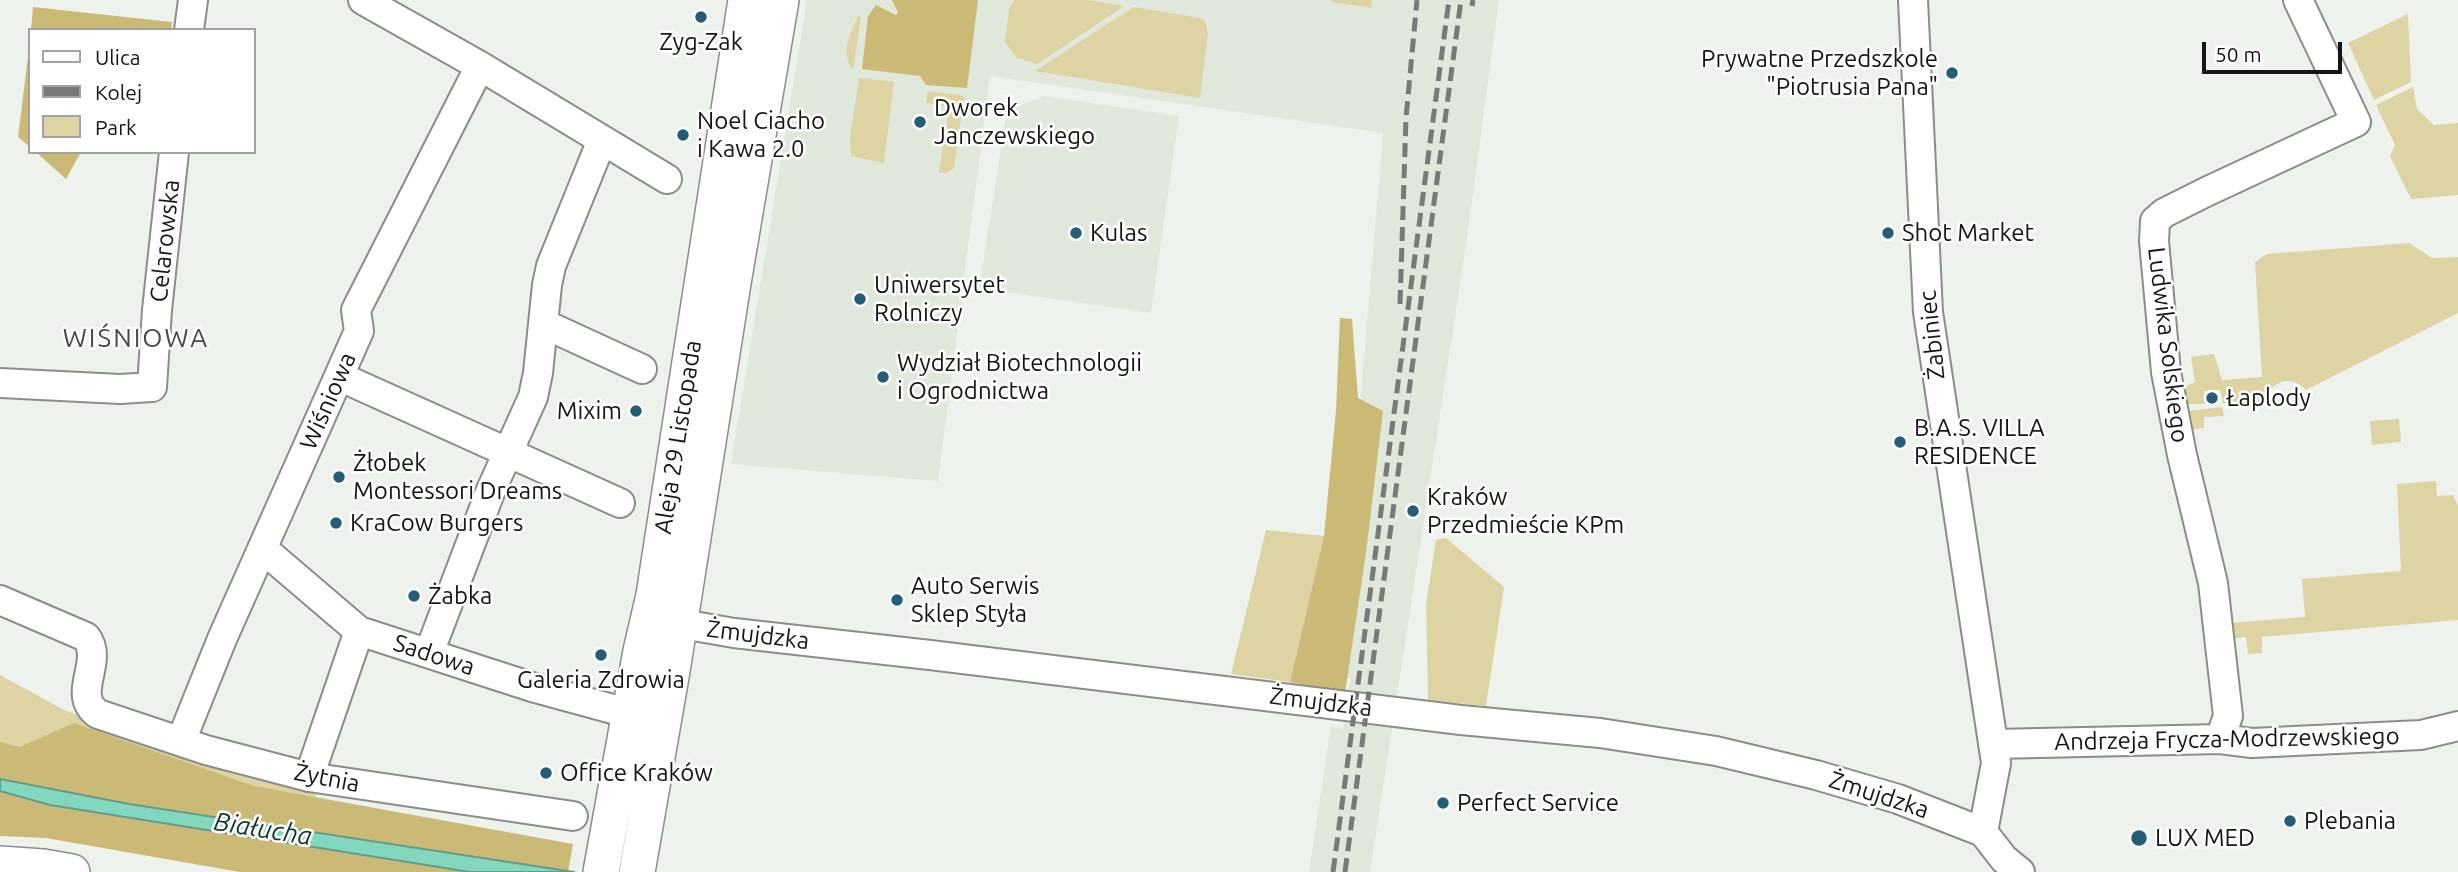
<!DOCTYPE html>
<meta charset="utf-8">
<style>
body{margin:0}
#map{position:relative;width:2458px;height:872px;overflow:hidden;background:#eef2ec;font-family:Ubuntu,sans-serif}
canvas{display:block}
.legend{position:absolute;left:28px;top:28px;width:228px;height:126px;box-sizing:border-box;background:#fff;border:2px solid #a1a2a1;margin:0;padding:9px 12px;list-style:none;font-size:21px;color:#141614}
.legend li{display:flex;align-items:center;gap:14px;height:35px}
.legend b{width:35px;border:2px solid #a1a2a1}
.scale{position:absolute;left:2202px;top:42px;width:140px;height:32px;box-sizing:border-box;border:4px solid #141614;border-top:0;padding-left:9px;font-size:21px;line-height:24px;white-space:nowrap;color:#141614;-webkit-text-stroke:5px #fff;paint-order:stroke}
</style>
<div id="map">
<canvas width="2458" height="872"></canvas>
<ul class="legend">
<li><b style="height:9px;background:#fff"></b>Ulica</li>
<li><b style="height:9px;background:#777a76"></b>Kolej</li>
<li><b style="height:19px;background:#ded3a3"></b>Park</li>
</ul>
<div class="scale">50 m</div>
</div>
<script>
const context = document.querySelector('canvas').getContext('2d');
context.lineJoin = 'round';
function paint(path, color) { context.fillStyle = color; context.fill(path, 'evenodd'); }
function stroke(path, color, width, dash) { context.strokeStyle = color; context.lineWidth = width; context.lineCap = dash ? 'butt' : 'round'; context.setLineDash(dash || []); context.stroke(path); }
function write(font, color, halo, rows, align = 'center') {
  context.font = font + ' Ubuntu,sans-serif'; context.lineWidth = 5; context.setLineDash([]); context.textBaseline = 'middle'; context.strokeStyle = halo; context.fillStyle = color; for (const [text, x, y, turn = 0] of rows) {
    context.save(); context.translate(x, y); context.rotate((+turn || 0) * Math.PI / 180); context.textAlign = isNaN(turn) ? turn : align; if (halo) context.strokeText(text, 0, 0); context.fillText(text, 0, 0); context.restore();
  }
}
paint(new Path2D(`
 M807,0H1499L1466,245L1370,872H1309L1331,726L1343,729L1350,679L1337,677L1383,133L990,76L938,481L731,464Z
 M1044,96L1179,116L1151,313L979,288L1007,111Z`), '#e0e8dc');
paint(new Path2D(`
 M1014,0H1088L1124,6L1037,64L1017,58L1005,42L1009,9Z
 M1332,0H1372L1371,8L1332,2Z
 M1134,7L1200,18L1205,21L1208,33L1200,98L1035,71Z
 M2408,14L2411,82L2374,100L2348,43Z
 M858,16L861,17L853,69C839,53 851,33 858,16Z
 M859,78L894,82L884,163L851,156L850,137Z
 M2413,87L2417,109L2434,125L2458,123V195L2411,199L2390,156L2395,145L2376,105Z
 M928,91L964,96L954,168L946,173H939L949,106L926,103Z
 M2409,243L2432,258L2458,257V313L2306,390C2291,374 2272,381 2264,400L2245,406L2223,403L2220,390L2205,391L2203,397L2206,404H2187L2181,388L2195,382L2191,357L2214,354L2222,380L2262,377L2255,262L2267,254Z
 M2222,407L2224,416L2204,417V428L2193,429L2188,411Z
 M2399,419L2401,442L2372,445L2370,421Z
 M2436,481L2437,496L2453,495L2458,506V620L2262,637V653L2248,654L2246,637L2231,639L2229,623L2305,617L2302,579L2401,571L2397,484Z
 M1266,530L1324,536L1290,682L1231,674Z
 M1446,538L1504,587L1486,706L1428,700L1426,604L1436,540Z
 M0,675L66,711L317,790L312,816L0,769Z`), '#ded3a3');
paint(new Path2D(`
 M892,0H978L967,88L926,85L920,76L862,69L868,16L876,5L896,15L898,12Z
 M33,7L172,22L171,30H31Z
 M30,41V147L18,137Z
 M36,152H81L66,179Z
 M1340,318L1352,319L1358,398L1383,411L1366,553L1345,693L1290,682L1324,536L1336,410Z
 M74,723L254,786L573,844L568,872H240L46,838L0,836V742L20,747Z`), '#caba76');
const water = new Path2D(`
 M0,779L129,804L574,872H470L50,805L0,791Z`);
paint(water, '#83d7be');
stroke(water, '#629d8b', 2);
const minor = new Path2D(`
 M363,0L480,66L667,179
 M1913,0L1928,312L1996,763L1983,832
 M189,30L193,0
 M544,324L642,369
 M0,383L120,389L152,387L157,310L174,152
 M354,383L620,503
 M263,549L359,631L532,687L631,714
 M0,600L86,637C105,662 70,694 98,714L206,750L309,777L573,816
 M659,620L734,633L930,655L1461,720L1600,733L1716,751L1816,775L1898,799L1983,832L2004,859L2020,872
 M429,653L491,490L533,397L538,373L547,285L551,266L602,140
 M2220,739L2228,716L2213,583L2182,455L2166,372L2154,241L2155,221L2164,213L2208,191L2356,122L2298,0
 M181,741L222,639L359,331L356,310L480,66
 M1994,744L2220,739L2252,743L2421,735L2458,726
 M309,777L359,631`);
const major = new Path2D(`
 M0,864L43,867L72,872
 M601,872L641,651L654,595L746,0
 M637,872L672,671L733,283L781,0`);
stroke(minor, '#8a8d88', 32);
stroke(major, '#8a8d88', 38);
stroke(minor, '#fff', 28);
stroke(major, '#fff', 35);
stroke(new Path2D(`
 M1472,6L1473,0
 M1400,304L1406,118L1417,0
 M1333,872L1449,0
 M1345,872L1461,0`), '#777a76', 5, [14, 7]);
for (const [x, y, r, color] of [
 [701,17,7,"#235d76"],
 [1952,73,7,"#235d76"],
 [920,122,7,"#235d76"],
 [683,135,7,"#235d76"],
 [1076,233,7,"#235d76"],
 [1888,233,7,"#235d76"],
 [860,299,7,"#235d76"],
 [883,377,7,"#235d76"],
 [2212,398,7,"#235d76"],
 [636,411,7,"#235d76"],
 [1900,442,7,"#235d76"],
 [339,477,7,"#235d76"],
 [1413,511,7,"#235d76"],
 [336,523,7,"#235d76"],
 [414,596,7,"#235d76"],
 [897,600,7,"#235d76"],
 [601,655,7,"#235d76"],
 [546,773,7,"#235d76"],
 [1443,803,7,"#235d76"],
 [2290,821,7,"#235d76"],
 [2139,838,9,"#235d76"]
]) { const dot = new Path2D(); dot.arc(x, y, r, 0, 2 * Math.PI); context.fillStyle = color; context.fill(dot); stroke(dot, '#fff', 2.5); }
write('24px', '#141614', '#fff', [
 ["Zyg-Zak",701,42,"center"],
 ["Prywatne Przedszkole",1938,59,"right"],
 ["\"Piotrusia Pana\"",1938,87,"right"],
 ["Dworek",934,108],
 ["Janczewskiego",934,136],
 ["Noel Ciacho",697,121],
 ["i Kawa 2.0",697,149],
 ["Kulas",1090,233],
 ["Shot Market",1902,233],
 ["Uniwersytet",874,285],
 ["Rolniczy",874,313],
 ["Wydział Biotechnologii",897,363],
 ["i Ogrodnictwa",897,391],
 ["Łaplody",2226,398],
 ["Mixim",622,411,"right"],
 ["B.A.S. VILLA",1914,428],
 ["RESIDENCE",1914,456],
 ["Żłobek",353,463],
 ["Montessori Dreams",353,491],
 ["Kraków",1427,497],
 ["Przedmieście KPm",1427,525],
 ["KraCow Burgers",350,523],
 ["Auto Serwis",911,586],
 ["Sklep Styła",911,614],
 ["Żabka",428,596],
 ["Galeria Zdrowia",601,680,"center"],
 ["Office Kraków",560,773],
 ["Perfect Service",1457,803],
 ["Plebania",2304,821],
 ["LUX MED",2155,838]
], 'left');
write('24px', '#141614', '#fff', [
 ["Celarowska",165,241,-84],
 ["Żabiniec",1932,335,-96],
 ["Ludwika Solskiego",2168,345,83],
 ["Wiśniowa",328,401,-66],
 ["Aleja 29 Listopada",678,437,-81],
 ["Żmujdzka",758,635,7],
 ["Sadowa",434,655,18],
 ["Żmujdzka",1321,702,7],
 ["Andrzeja Frycza-Modrzewskiego",2227,739,-1],
 ["Żytnia",327,778,11],
 ["Żmujdzka",1879,795,18]
]);
context.letterSpacing = '2px';
write('26px', '#484b46', '#fff', [
 ["WIŚNIOWA",136,338]
]);
context.letterSpacing = '0px';
write('italic 26px', '#12392f', '#fff', [
 ["Białucha",263,829,9]
]);
</script>
